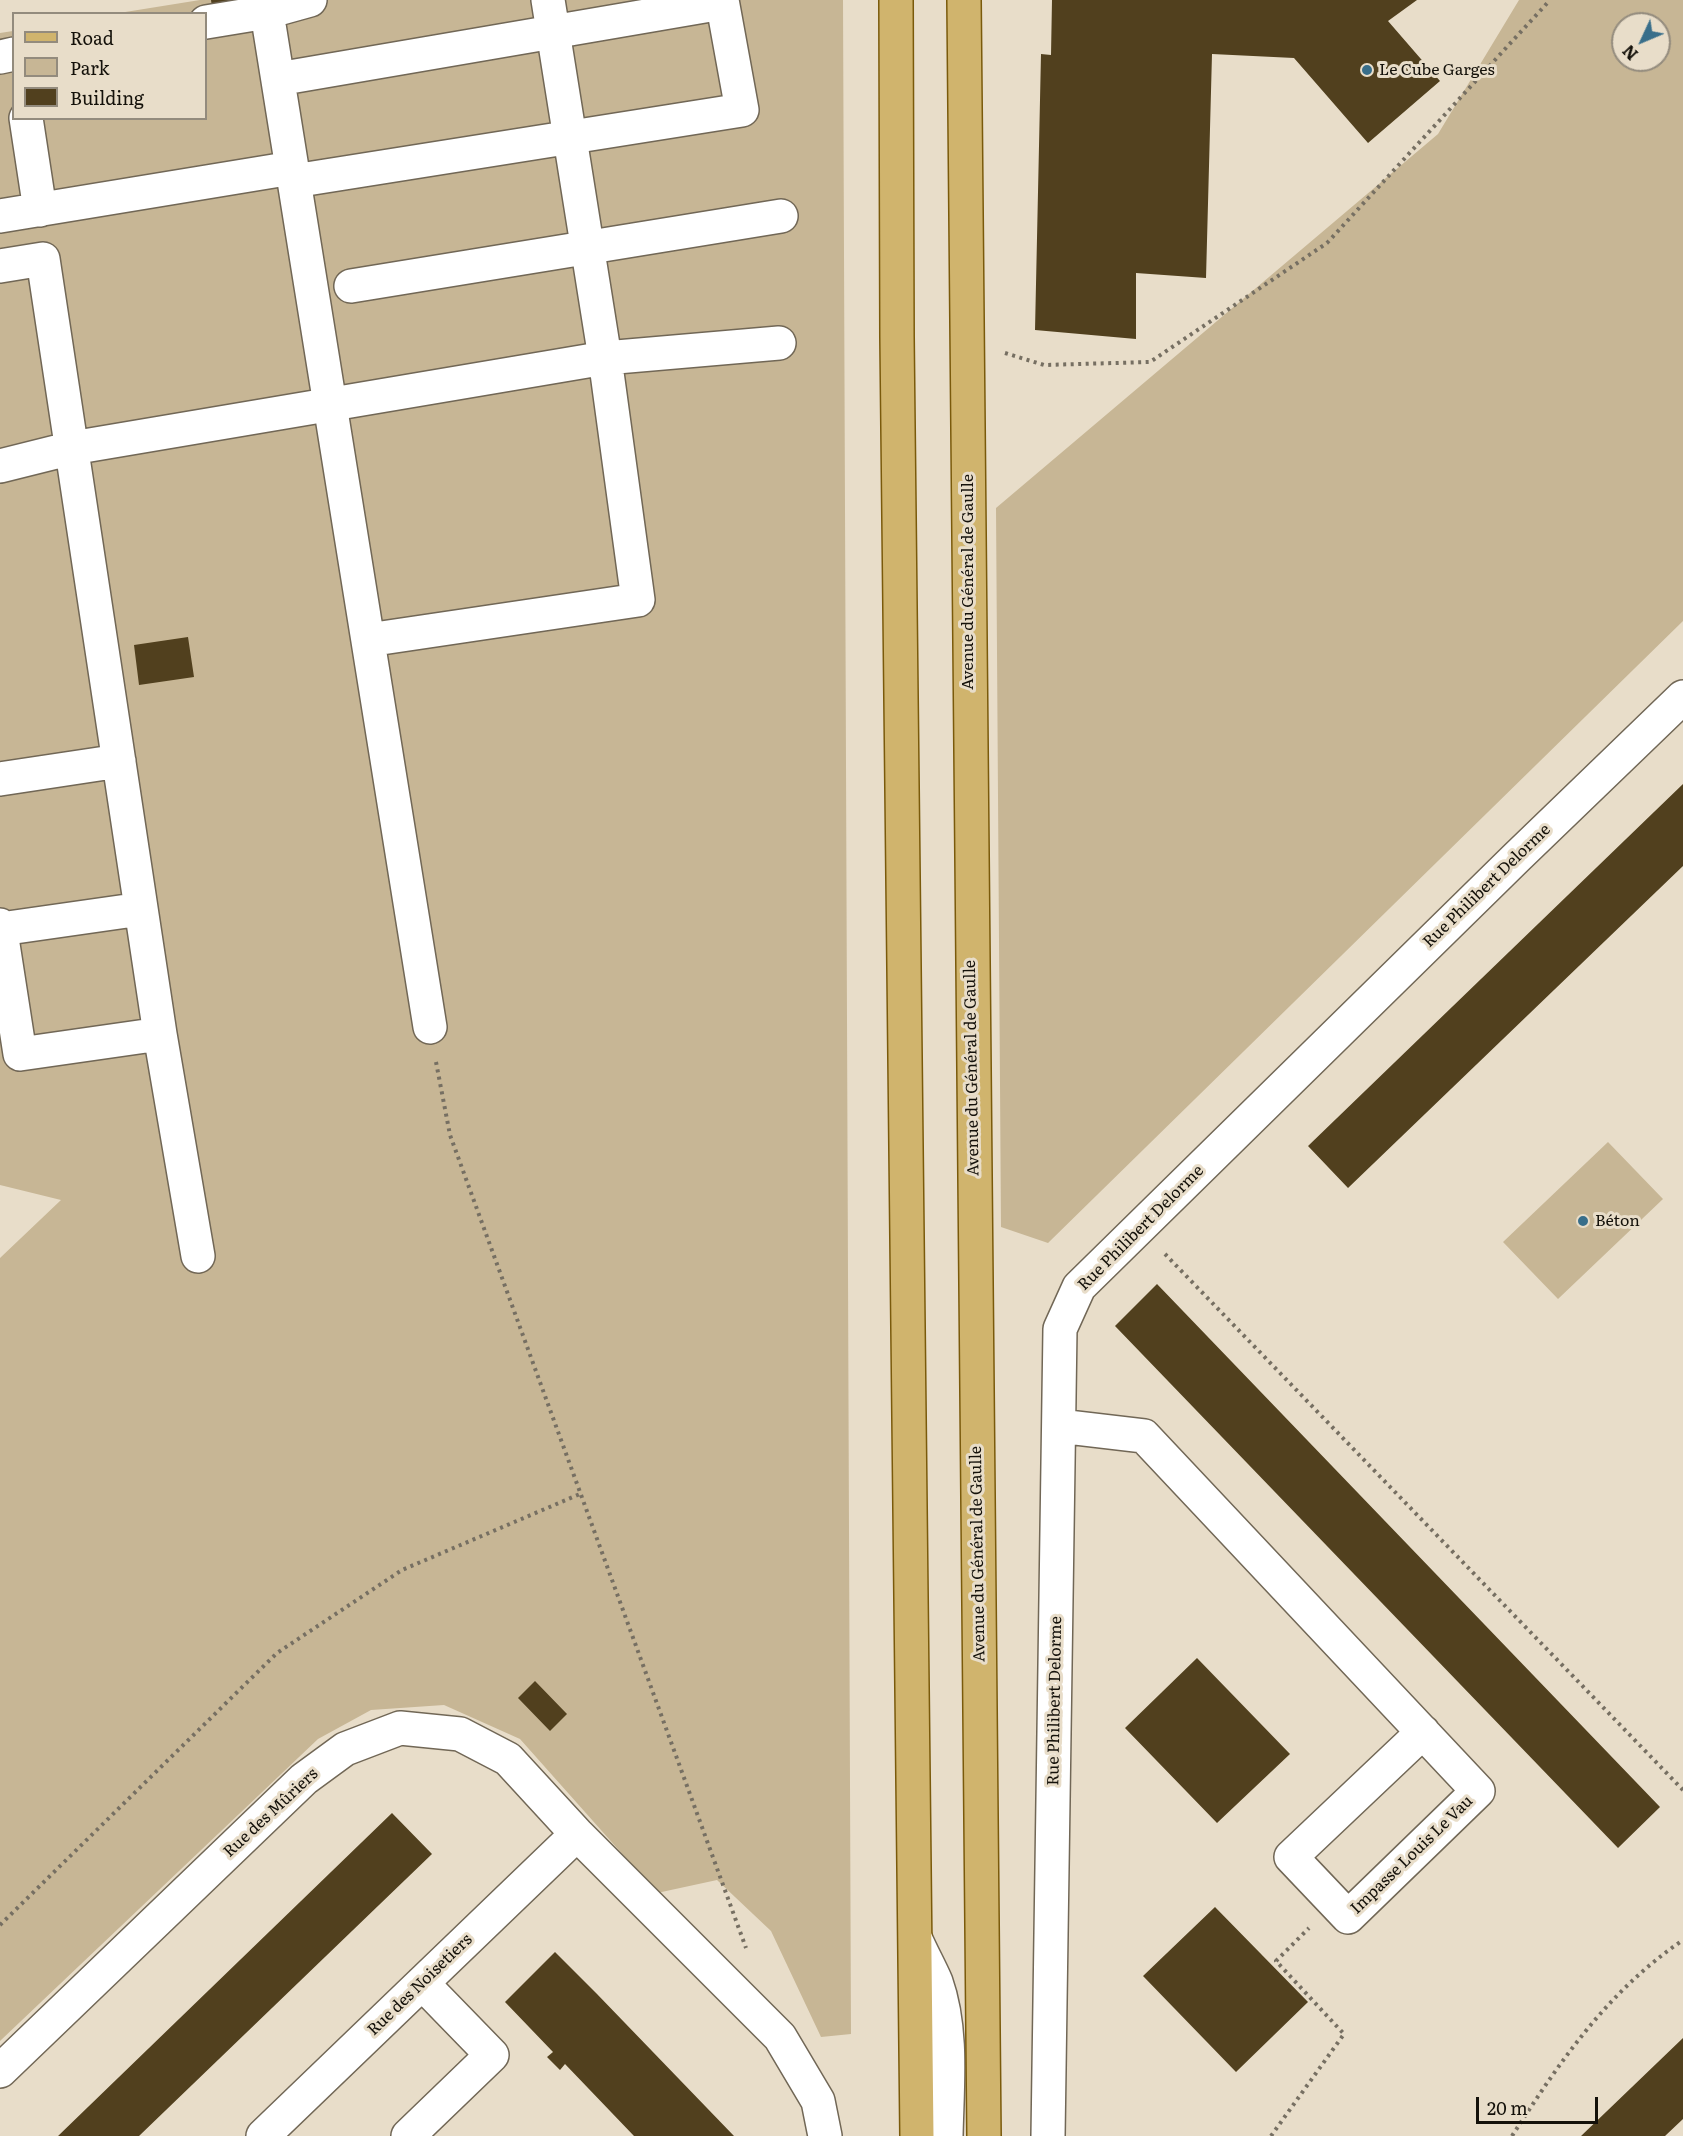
<!DOCTYPE html>
<meta charset="utf-8">
<style>
body{margin:0}
#map{position:relative;width:1683px;height:2136px;overflow:hidden;background:#e8ddc9;font-family:Literata,serif}
canvas{display:block}
.legend{position:absolute;left:12px;top:12px;width:195px;height:108px;box-sizing:border-box;background:#e8ddc9;border:2px solid #938b7d;margin:0;padding:8px 10px;list-style:none;font-size:18px;color:#14110a}
.legend li{display:flex;align-items:center;gap:12px;height:30px}
.legend b{width:30px;border:2px solid #938b7d}
.north{position:absolute;left:1611px;top:12px;width:60px;height:60px;box-sizing:border-box;background:#e8ddc9;border:2px solid #938b7d;border-radius:50%;rotate:226deg;font-size:16px;font-weight:700;line-height:24px;text-align:center;color:#14110a}
.north::after{content:'';display:block;margin:auto;width:21px;height:27px;background:#386e8a;clip-path:polygon(50% 0,100% 100%,50% 72%,0 100%)}
.scale{position:absolute;left:1476px;top:2097px;width:122px;height:27px;box-sizing:border-box;border:3px solid #14110a;border-top:0;padding-left:8px;font-size:18px;line-height:21px;white-space:nowrap;color:#14110a;-webkit-text-stroke:4px #e8ddc9;paint-order:stroke}
</style>
<div id="map">
<canvas width="1683" height="2136"></canvas>
<ul class="legend">
<li><b style="height:8px;background:#d0b46d"></b>Road</li>
<li><b style="height:16px;background:#c7b695"></b>Park</li>
<li><b style="height:16px;background:#51401e"></b>Building</li>
</ul>
<div class="north">N</div>
<div class="scale">20 m</div>
</div>
<script>
const context = document.querySelector('canvas').getContext('2d');
context.lineJoin = 'round';
function paint(path, color) { context.fillStyle = color; context.fill(path, 'evenodd'); }
function stroke(path, color, width, dash) { context.strokeStyle = color; context.lineWidth = width; context.lineCap = dash ? 'butt' : 'round'; context.setLineDash(dash || []); context.stroke(path); }
function write(font, color, halo, rows, align = 'center') {
  context.font = font + ' Literata,serif'; context.lineWidth = 6; context.setLineDash([]); context.textBaseline = 'middle'; context.strokeStyle = halo; context.fillStyle = color; for (const [text, x, y, turn = 0] of rows) {
    context.save(); context.translate(x, y); context.rotate((+turn || 0) * Math.PI / 180); context.textAlign = isNaN(turn) ? turn : align; if (halo) context.strokeText(text, 0, 0); context.fillText(text, 0, 0); context.restore();
  }
}
paint(new Path2D(`
 M200,0H843L851,2034L821,2037L771,1931L717,1880L657,1893L520,1739L444,1705L371,1710L318,1739L0,2041V1258L61,1200L0,1185V33L13,31L14,118H206V14L119,13Z
 M1519,0H1683V621L1048,1243L1001,1227L996,508L1438,134ZM1623,24H1659V60H1623Z
 M1608,1142L1663,1199L1558,1299L1503,1242Z`), '#c7b695');
paint(new Path2D(`
 M211,0H241L213,14Z
 M1052,0H1417L1388,21L1440,81L1368,143L1294,58L1212,54L1206,278L1136,273V339L1035,330L1041,54L1051,55Z
 M188,637L194,677L139,685L134,645Z
 M1683,784V866L1348,1188L1308,1146Z
 M1157,1284L1660,1807L1618,1848L1115,1326Z
 M1197,1658L1290,1754L1217,1823L1125,1728Z
 M535,1681L567,1714L550,1731L518,1698Z
 M392,1813L432,1854L139,2136H58Z
 M1215,1907L1308,2002L1236,2072L1143,1976Z
 M555,1952L597,1994L734,2136H634L565,2064L560,2070L547,2057L553,2052L505,2002Z
 M1683,2038V2119L1665,2136H1581Z`), '#51401e');
const minor = new Path2D(`
 M265,0L430,1027
 M206,22L267,12L310,0
 M0,57L14,54
 M278,79L722,3
 M26,118L40,210
 M294,181L742,110L722,0
 M0,216L292,168
 M0,266L43,259L160,1034L198,1256
 M351,286L781,216
 M0,466L72,448L605,358L779,343
 M368,640L638,600L605,358L548,0
 M0,779L119,761
 M0,925L20,1054L160,1034
 M1,929L141,909
 M1059,1426L1144,1436L1478,1791L1348,1917L1291,1857L1423,1732
 M916,1940C922,1954 930,1968 936,1982C953,2030 947,2086 946,2136
 M0,2071L304,1779L345,1749L400,1728L460,1734L508,1759L577,1834L780,2037L818,2101L825,2136
 M263,2136L577,1834
 M408,2136L492,2055L422,1983
 M1048,2136L1060,1329L1079,1287L1516,858L1683,697`);
const major = new Path2D(`
 M896,0L897,337L917,2136
 M964,0L984,2136`);
stroke(minor, '#716756', 36);
stroke(major, '#7a5a0b', 36);
stroke(new Path2D(`
 M1005,353L1044,365L1150,362L1327,243L1550,0
 M436,1062L450,1135L746,1948
 M1165,1254L1683,1790
 M0,1925L277,1653L402,1570L580,1494
 M1271,2136L1344,2034L1276,1961L1309,1928
 M1512,2136C1561,2060 1607,1992 1683,1940`), '#766f62', 4, [3, 4.5]);
stroke(minor, '#fff', 33);
stroke(major, '#d0b46d', 33);
for (const [x, y, r, color] of [
 [1367,70,6,"#386e8a"],
 [1583,1221,6,"#386e8a"]
]) { const dot = new Path2D(); dot.arc(x, y, r, 0, 2 * Math.PI); context.fillStyle = color; context.fill(dot); stroke(dot, '#e8ddc9', 2); }
write('16px', '#14110a', '#e8ddc9', [
 ["Le Cube Garges",1379,70],
 ["Béton",1595,1221]
], 'left');
write('16px', '#14110a', '#e8ddc9', [
 ["Avenue du Général de Gaulle",968,582,-90],
 ["Rue Philibert Delorme",1487,886,-44],
 ["Avenue du Général de Gaulle",972,1068,-91],
 ["Rue Philibert Delorme",1141,1228,-45],
 ["Avenue du Général de Gaulle",978,1554,-91],
 ["Rue Philibert Delorme",1055,1701,-89],
 ["Rue des Mûriers",271,1813,-43],
 ["Impasse Louis Le Vau",1412,1855,-44],
 ["Rue des Noisetiers",420,1985,-44]
]);
</script>
